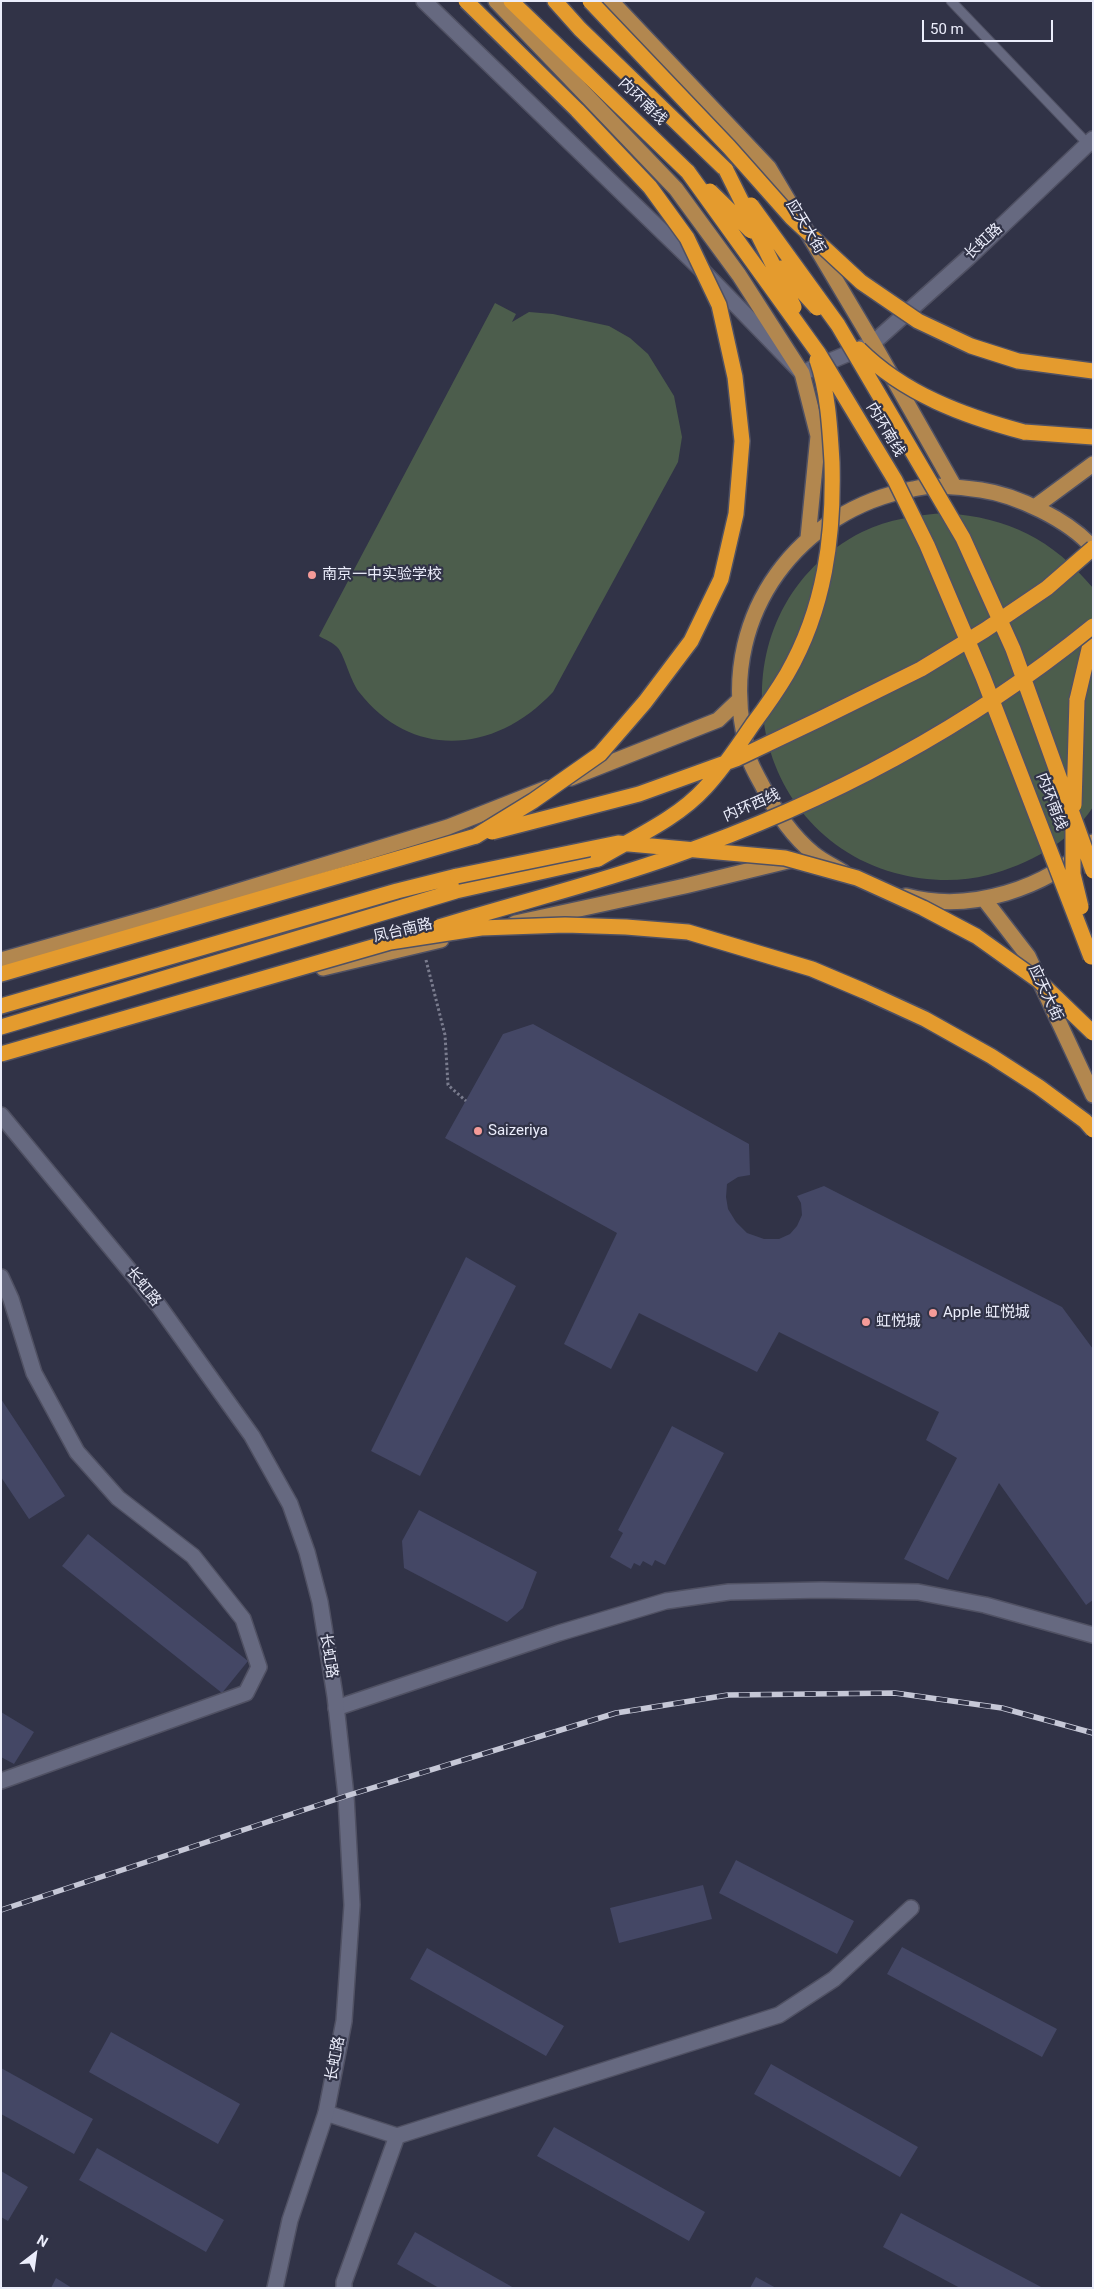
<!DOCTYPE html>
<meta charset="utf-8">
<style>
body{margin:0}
#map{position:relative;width:1094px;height:2289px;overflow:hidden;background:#313347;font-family:Roboto,sans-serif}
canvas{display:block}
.frame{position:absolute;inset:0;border:2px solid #ebedfb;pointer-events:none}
.north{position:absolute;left:10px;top:2229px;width:50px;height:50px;-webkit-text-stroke:4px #313347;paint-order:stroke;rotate:30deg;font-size:14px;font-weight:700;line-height:20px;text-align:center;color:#ebedfb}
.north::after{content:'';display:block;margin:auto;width:18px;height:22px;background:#ebedfb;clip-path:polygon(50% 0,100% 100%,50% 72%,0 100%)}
.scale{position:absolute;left:922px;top:20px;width:131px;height:22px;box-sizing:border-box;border:2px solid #ebedfb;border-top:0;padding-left:6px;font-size:15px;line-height:18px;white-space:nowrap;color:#ebedfb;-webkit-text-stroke:4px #313347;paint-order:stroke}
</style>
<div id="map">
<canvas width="1094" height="2289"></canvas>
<div class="frame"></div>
<div class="north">N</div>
<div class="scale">50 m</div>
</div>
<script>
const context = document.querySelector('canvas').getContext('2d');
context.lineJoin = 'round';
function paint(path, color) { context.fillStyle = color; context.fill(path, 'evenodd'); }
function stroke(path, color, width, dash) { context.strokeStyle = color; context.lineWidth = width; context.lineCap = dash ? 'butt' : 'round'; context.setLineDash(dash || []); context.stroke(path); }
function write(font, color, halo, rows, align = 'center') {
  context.font = font + ' Roboto,"Noto Sans SC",sans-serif'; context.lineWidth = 4.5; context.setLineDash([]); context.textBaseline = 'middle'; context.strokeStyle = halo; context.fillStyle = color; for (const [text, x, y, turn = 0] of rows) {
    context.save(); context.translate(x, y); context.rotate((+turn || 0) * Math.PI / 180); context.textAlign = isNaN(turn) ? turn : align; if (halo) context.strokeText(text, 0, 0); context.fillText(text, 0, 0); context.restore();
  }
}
paint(new Path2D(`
 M495,303L516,314L512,322L529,312L553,314L609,326L630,338L648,354L674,396L682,437L678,462L553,692C496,753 413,761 359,692C350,680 345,657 338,648C334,643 324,639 319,636Z
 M946,513C1009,518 1052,539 1093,588V807C1070,843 1027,865 988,875C958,883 924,881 895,873C736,828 713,607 862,532C889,519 917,515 946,513Z`), '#4c5d4c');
paint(new Path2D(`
 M533,1024L749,1144L750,1175L738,1177L727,1184L726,1197L728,1209L736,1222L747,1233L764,1239H779L790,1234L797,1226L802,1215L801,1203L797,1196L824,1186L1062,1307L1093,1349V1600L1086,1605L999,1483L948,1580L904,1559L957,1458L926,1440L939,1412L779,1332L757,1372L639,1313L611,1369L564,1344L617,1233L445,1138L503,1034Z
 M466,1257L516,1286L420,1476L371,1451Z
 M1,1399L65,1496L29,1519L1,1477Z
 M672,1426L724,1453L665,1565L655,1560L652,1566L643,1561L640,1566L634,1563L631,1569L610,1557L623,1533L618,1530Z
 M419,1510L537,1572L523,1608L507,1622L404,1568L402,1541Z
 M88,1534L248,1661L222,1693L62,1566Z
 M1,1712L34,1732L14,1764L1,1757Z
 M736,1860L854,1921L837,1954L719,1893Z
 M703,1885L712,1919L619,1943L610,1908Z
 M902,1947L1057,2029L1042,2057L887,1974Z
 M427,1948L564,2026L546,2056L410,1979Z
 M111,2032L240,2104L218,2144L89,2072Z
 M771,2064L918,2147L900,2177L754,2094Z
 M1,2068L93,2119L74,2154L1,2114Z
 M554,2127L705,2212L689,2241L537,2156Z
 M97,2148L224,2220L206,2252L79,2180Z
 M1,2171L28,2187L8,2221L1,2217Z
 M901,2213L1043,2288H960L883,2247Z
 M415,2232L514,2288H439L397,2264Z
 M756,2277L776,2288H750Z
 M56,2278L72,2288H51Z`), '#444765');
const lane = new Path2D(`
 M951,1L1088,144`);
const street = new Path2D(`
 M1,1277L11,1299L34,1373L77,1452L118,1498L193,1556L243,1619L259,1667L246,1693L1,1781
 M336,1708L559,1633L666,1601L729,1592L822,1590L918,1592L985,1605L1093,1635
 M326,2113L397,2136L779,2015L834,1979L911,1908
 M344,2288V2282L397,2136`);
const secondary = new Path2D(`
 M424,1L704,272L802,373L873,343L968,258L1093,139
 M1,1115L159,1306L252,1436L290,1504L307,1552L320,1602L335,1696L346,1796L352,1905L344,2021L326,2113L290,2220L275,2288`);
const primary = new Path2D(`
 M496,1L676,189L739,275L802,373L818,436L808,538
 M611,1L769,168L873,343L954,486
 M1036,506L1093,464
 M571,778L718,720L738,701
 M843,872C834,866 822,861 814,854C792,836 775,811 762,785C758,777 752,768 749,758C746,749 745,738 743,729C722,613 799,510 913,489C935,484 959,487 981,490C1016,495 1069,520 1093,548
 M906,896C970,913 1047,889 1093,842
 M984,899L1028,956L1093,1095
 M515,923L685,886L792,860
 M1,960L160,915L448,827L547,788
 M323,968L441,940`);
const highway = new Path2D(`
 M511,1L688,172
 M555,1L580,29L726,170
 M1024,432L1093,437
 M1077,700L1093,632
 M1,974L476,836
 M1,1006L397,891L457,876
 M1,1027L456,891L598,859`);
stroke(lane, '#505163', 11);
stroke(street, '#505163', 18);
stroke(secondary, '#505163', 18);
stroke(primary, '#505163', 18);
stroke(highway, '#505163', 18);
stroke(new Path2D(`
 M426,960L445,1035L448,1085L466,1101`), '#7a7c8e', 3, [2.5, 2.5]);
stroke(lane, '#666980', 9);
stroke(street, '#666980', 15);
stroke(secondary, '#666980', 15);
stroke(primary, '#b2874f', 15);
stroke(highway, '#e49b2e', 15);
const rail = new Path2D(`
 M1,1910L346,1796L616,1713L728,1695L895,1693L1002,1708L1093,1733`);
stroke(rail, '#c6c8d7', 5.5);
stroke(rail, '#313347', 4, [11]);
const highwayBridge = new Path2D(`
 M466,1L577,110L650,187L687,238L719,305L735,377L742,441L736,514L721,579L691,641L645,702L600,754L533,801L476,836
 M590,1L729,147L792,218L861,282L918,321L971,346L1018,361L1093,371
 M726,170L794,307
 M688,172L819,354L895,480L927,545L983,677L1091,957
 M710,191L751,231
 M751,205L838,325L963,538L1013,649L1093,871
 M781,268L817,308
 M859,349C904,394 964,416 1024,432
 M1074,805L1077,700
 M1073,828V874L1081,907
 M492,832L639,794L736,759L820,719L921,669L985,630L1047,588L1093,548
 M598,859C633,838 677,819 705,788C723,769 738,746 753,724C765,708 777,691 787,674C825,608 834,536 832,462C830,429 828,391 817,360
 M457,876L618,843L785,858L857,878L923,908L976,936L1039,981L1093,1033
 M439,927C516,903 595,884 671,857C823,804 968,728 1093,626
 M1,1054L390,942L481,928L565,925L626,927L688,932L812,969L864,991L925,1019L991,1056L1039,1087L1085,1121L1093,1130`);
stroke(highwayBridge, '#505163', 18, []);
stroke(highwayBridge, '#e49b2e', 15);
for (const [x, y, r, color] of [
 [312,575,5,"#f59b98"],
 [478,1131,5,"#f59b98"],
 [933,1313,5,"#f59b98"],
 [866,1322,5,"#f59b98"]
]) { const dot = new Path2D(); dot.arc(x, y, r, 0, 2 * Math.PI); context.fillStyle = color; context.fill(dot); stroke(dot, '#313347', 2); }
write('15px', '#ebedfb', '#313347', [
 ["内环南线",642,102,44],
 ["应天大街",805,227,59],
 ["长虹路",984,242,-43],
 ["内环南线",885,430,59],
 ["内环南线",1051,802,69],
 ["内环西线",752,806,-23],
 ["凤台南路",403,931,-13],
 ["应天大街",1045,993,65],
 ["长虹路",143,1287,51],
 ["长虹路",328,1656,81],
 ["长虹路",336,2059,-79]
]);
write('15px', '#ebedfb', '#313347', [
 ["南京一中实验学校",322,575],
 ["Saizeriya",488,1131],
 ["Apple 虹悦城",943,1313],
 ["虹悦城",876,1322]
], 'left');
</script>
